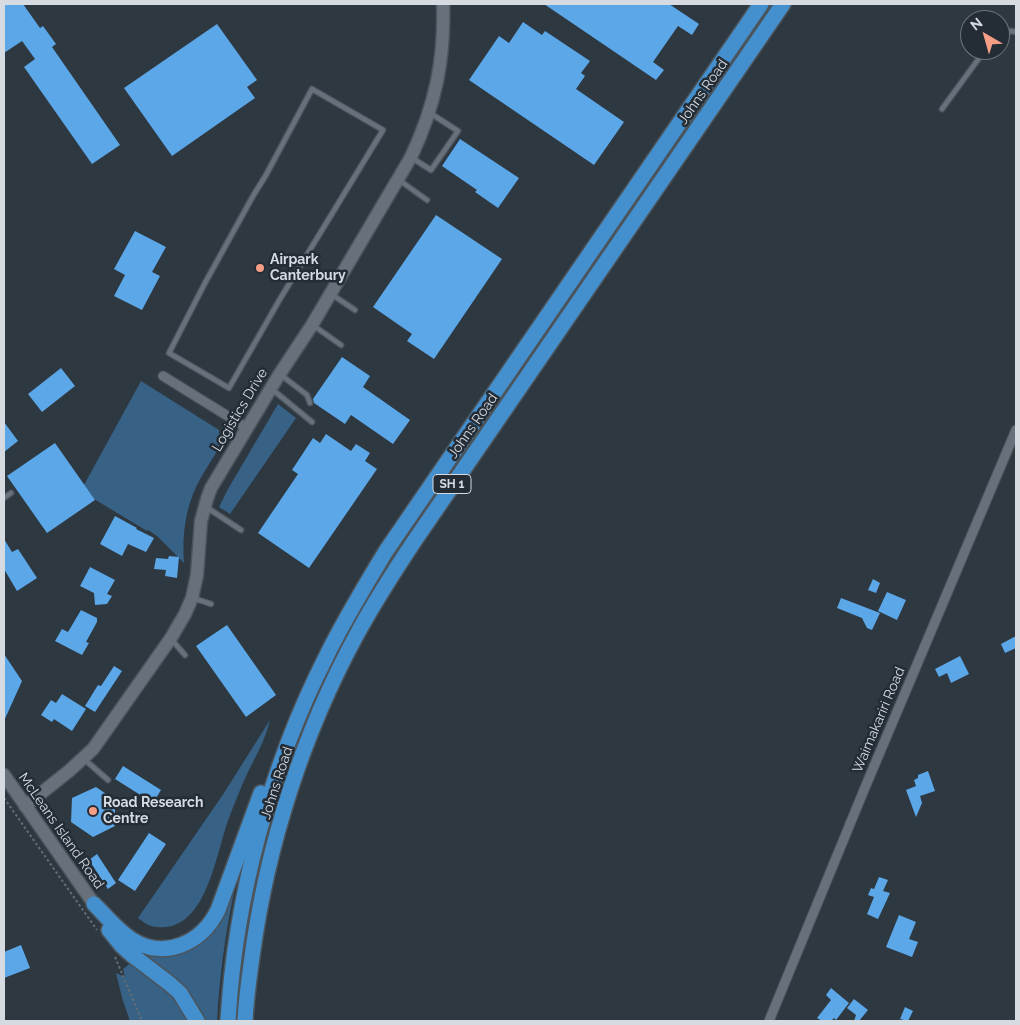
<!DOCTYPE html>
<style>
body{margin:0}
#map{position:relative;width:1020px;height:1025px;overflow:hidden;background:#2e3841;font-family:Raleway,sans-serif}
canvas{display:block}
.frame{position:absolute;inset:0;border:5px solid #d5dbe1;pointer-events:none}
.north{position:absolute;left:960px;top:10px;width:50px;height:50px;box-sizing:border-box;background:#242d36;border:1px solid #6b737a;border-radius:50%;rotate:322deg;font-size:14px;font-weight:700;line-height:20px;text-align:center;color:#d5dbe1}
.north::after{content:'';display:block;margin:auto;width:18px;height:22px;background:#f49e86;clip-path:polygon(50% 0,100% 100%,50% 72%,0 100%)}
</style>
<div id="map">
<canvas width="1020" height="1025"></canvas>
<div class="frame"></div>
<div class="north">N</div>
</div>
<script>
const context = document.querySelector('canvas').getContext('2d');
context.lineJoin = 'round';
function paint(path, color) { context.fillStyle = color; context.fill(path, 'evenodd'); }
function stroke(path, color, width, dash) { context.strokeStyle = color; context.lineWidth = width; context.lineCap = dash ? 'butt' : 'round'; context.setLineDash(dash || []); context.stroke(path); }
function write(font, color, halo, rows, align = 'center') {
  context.font = font + ' Raleway,sans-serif'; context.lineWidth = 5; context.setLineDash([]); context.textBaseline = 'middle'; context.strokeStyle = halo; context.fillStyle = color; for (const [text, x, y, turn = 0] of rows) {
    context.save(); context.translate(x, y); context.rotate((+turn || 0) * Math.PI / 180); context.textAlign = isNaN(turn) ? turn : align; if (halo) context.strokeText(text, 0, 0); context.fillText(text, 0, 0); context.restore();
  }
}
paint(new Path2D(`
 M769,4H773L411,533L307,723L238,1021H234V1010C242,953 250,897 264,842C284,762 319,679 360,608C374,581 392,556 408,530Z
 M141,381L219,430V434L222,437L221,445C213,458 204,471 197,485C185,509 182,537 184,563L157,536L148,530L147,531L94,499L84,485Z
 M278,404L296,418L230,514L219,507L228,489Z
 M270,720C265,740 257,754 248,772C241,787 235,802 229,818C217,849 208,923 166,927C153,928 148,926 138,918L224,793Z
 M242,859C228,912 220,967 217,1021H203L142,957L138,950L185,951Z
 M132,962L154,977L179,1004L189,1021H130L123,1001L116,973L125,977L123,969Z`), '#386186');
paint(new Path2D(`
 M4,4H23L40,28L43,26L56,44L52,47L120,145L92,164L24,67L35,59L22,41L4,53Z
 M544,4H669L699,24L692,35L678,26L653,62L664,70L656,80Z
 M523,22L542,35L545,31L590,61L581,73L585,76L576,89L624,122L594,165L469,80L499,36L509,43Z
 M217,24L257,80L247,87L255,98L172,156L124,88Z
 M460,139L519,178L498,208L475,192L477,190L442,166Z
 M436,215L502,259L434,359L407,341L412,334L373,307Z
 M135,231L166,247L152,272L160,276L142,310L114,296L125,275L114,269Z
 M342,357L370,376L363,387L410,420L393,444L351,415L345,424L314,403L313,399Z
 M61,368L75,386L42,412L28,394Z
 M4,422L18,441L4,452Z
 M326,434L351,451L356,444L370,453L365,461L377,469L309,568L258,533L298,474L292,470L313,438L320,443Z
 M55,443L95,500L47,533L7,476Z
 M115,516L137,528L136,529L154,538L146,552L128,544L122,556L100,544Z
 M4,539L12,552L18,549L37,578L17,591L4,569Z
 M169,556L179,557L177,578L165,576L166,570L154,569L156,558L168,559Z
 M90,567L115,580L107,594L112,596L107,604L95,605L94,593L80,586Z
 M873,579L880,583L876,593L868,590Z
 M887,592L906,600L897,620L878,611Z
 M841,598L880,613L872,630L867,628L862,618L837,608Z
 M81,610L97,618V622L86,642L89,643L82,655L55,641L62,629L68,632Z
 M227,625L276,695L246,717L196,646Z
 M1016,636V648L1005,653L1001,644Z
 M4,654L22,681L4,721Z
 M960,656L969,674L951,683L947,673L939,677L935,669Z
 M114,666L122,671L95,712L85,706L98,685L101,686Z
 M62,694L86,709L72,731L54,719L52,722L41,715L51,700L56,703Z
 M123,766L161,790L153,803L115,779Z
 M928,771L935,791L920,796L922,803L916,817L906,790L916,786L914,780L918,778V775Z
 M96,787L115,800V826L93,837L71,822L72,798Z
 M149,833L166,844L135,891L118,880Z
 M97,854L116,883L108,889L89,860Z
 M879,877L888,880L883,891L890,893L878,919L867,914L874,897L868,895L871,888L874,889Z
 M899,915L916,922L909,939L918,942L912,957L886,947Z
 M21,945L30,968L4,978V952Z
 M831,988L849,1003L836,1020L834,1018L831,1021H822L817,1018L831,1000L826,995Z
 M854,999L868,1010L859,1021H854L856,1015L847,1008Z
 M905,1007L913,1011L908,1021L900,1019Z`), '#5ca7e8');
const lane = new Path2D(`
 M1000,36L1011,31L1016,32
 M312,89L383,130L280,299L229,388L169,353L205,283L253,196L266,175Z
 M942,109L985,50
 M412,158L431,170L458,131L430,113
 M399,180L427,200
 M331,294L355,310
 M314,326L341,345
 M281,375L307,395L310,403
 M273,390L312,422
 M4,498L11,493
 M206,507L241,530
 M193,598L211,604
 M171,639L185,655
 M84,759L108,780`);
const street = new Path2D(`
 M163,376L247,428
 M769,1021L864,790L1016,430`);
const secondary = new Path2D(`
 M4,775L94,904
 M25,806L69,771L93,749L171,638L185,614L192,598L197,575L201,521L207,499L211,488L279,375L312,325L411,157C435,106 445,60 443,4`);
const highway = new Path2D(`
 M94,904C106,916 117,930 131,939C164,961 202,943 218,910L261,793
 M109,930L122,946L132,955L170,984L180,993L197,1021
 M228,1021C235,898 270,767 326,657C344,620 365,586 386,551L761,4
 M245,1021C246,1000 249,978 252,957C267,845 303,733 357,634C375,601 395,570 415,540L783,4`);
stroke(lane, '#4b545b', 7);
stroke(street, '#4b545b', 11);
stroke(secondary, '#4b545b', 15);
stroke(highway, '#4b545b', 18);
stroke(new Path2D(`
 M4,798L97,930
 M115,957L142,1021`), '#646d75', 2, [2.5, 2.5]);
stroke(lane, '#66717b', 4.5);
stroke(street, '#66717b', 9);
stroke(secondary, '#66717b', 12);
stroke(highway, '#448fcd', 15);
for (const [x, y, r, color] of [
 [260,268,5,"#f49e86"],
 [93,811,5,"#f49e86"]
]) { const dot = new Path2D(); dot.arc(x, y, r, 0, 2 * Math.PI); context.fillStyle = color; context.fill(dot); stroke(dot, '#242d36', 2); }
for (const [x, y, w] of [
 [452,484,38]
]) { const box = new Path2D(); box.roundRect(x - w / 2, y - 9.5, w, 19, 4); context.fillStyle = '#242d36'; context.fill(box); stroke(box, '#d5dbe1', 1); }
write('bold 12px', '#d5dbe1', null, [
 ["SH 1",452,484]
]);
write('14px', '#d5dbe1', '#242d36', [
 ["Johns Road",703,92,-55],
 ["Logistics Drive",240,410,-59],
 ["Johns Road",473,426,-55],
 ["Waimakariri Road",879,720,-67],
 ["Johns Road",277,783,-72],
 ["McLeans Island Road",61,831,55]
]);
write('bold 14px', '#d5dbe1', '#242d36', [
 ["Airpark",270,260],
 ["Canterbury",270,276],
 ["Road Research",103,803],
 ["Centre",103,819]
], 'left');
</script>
